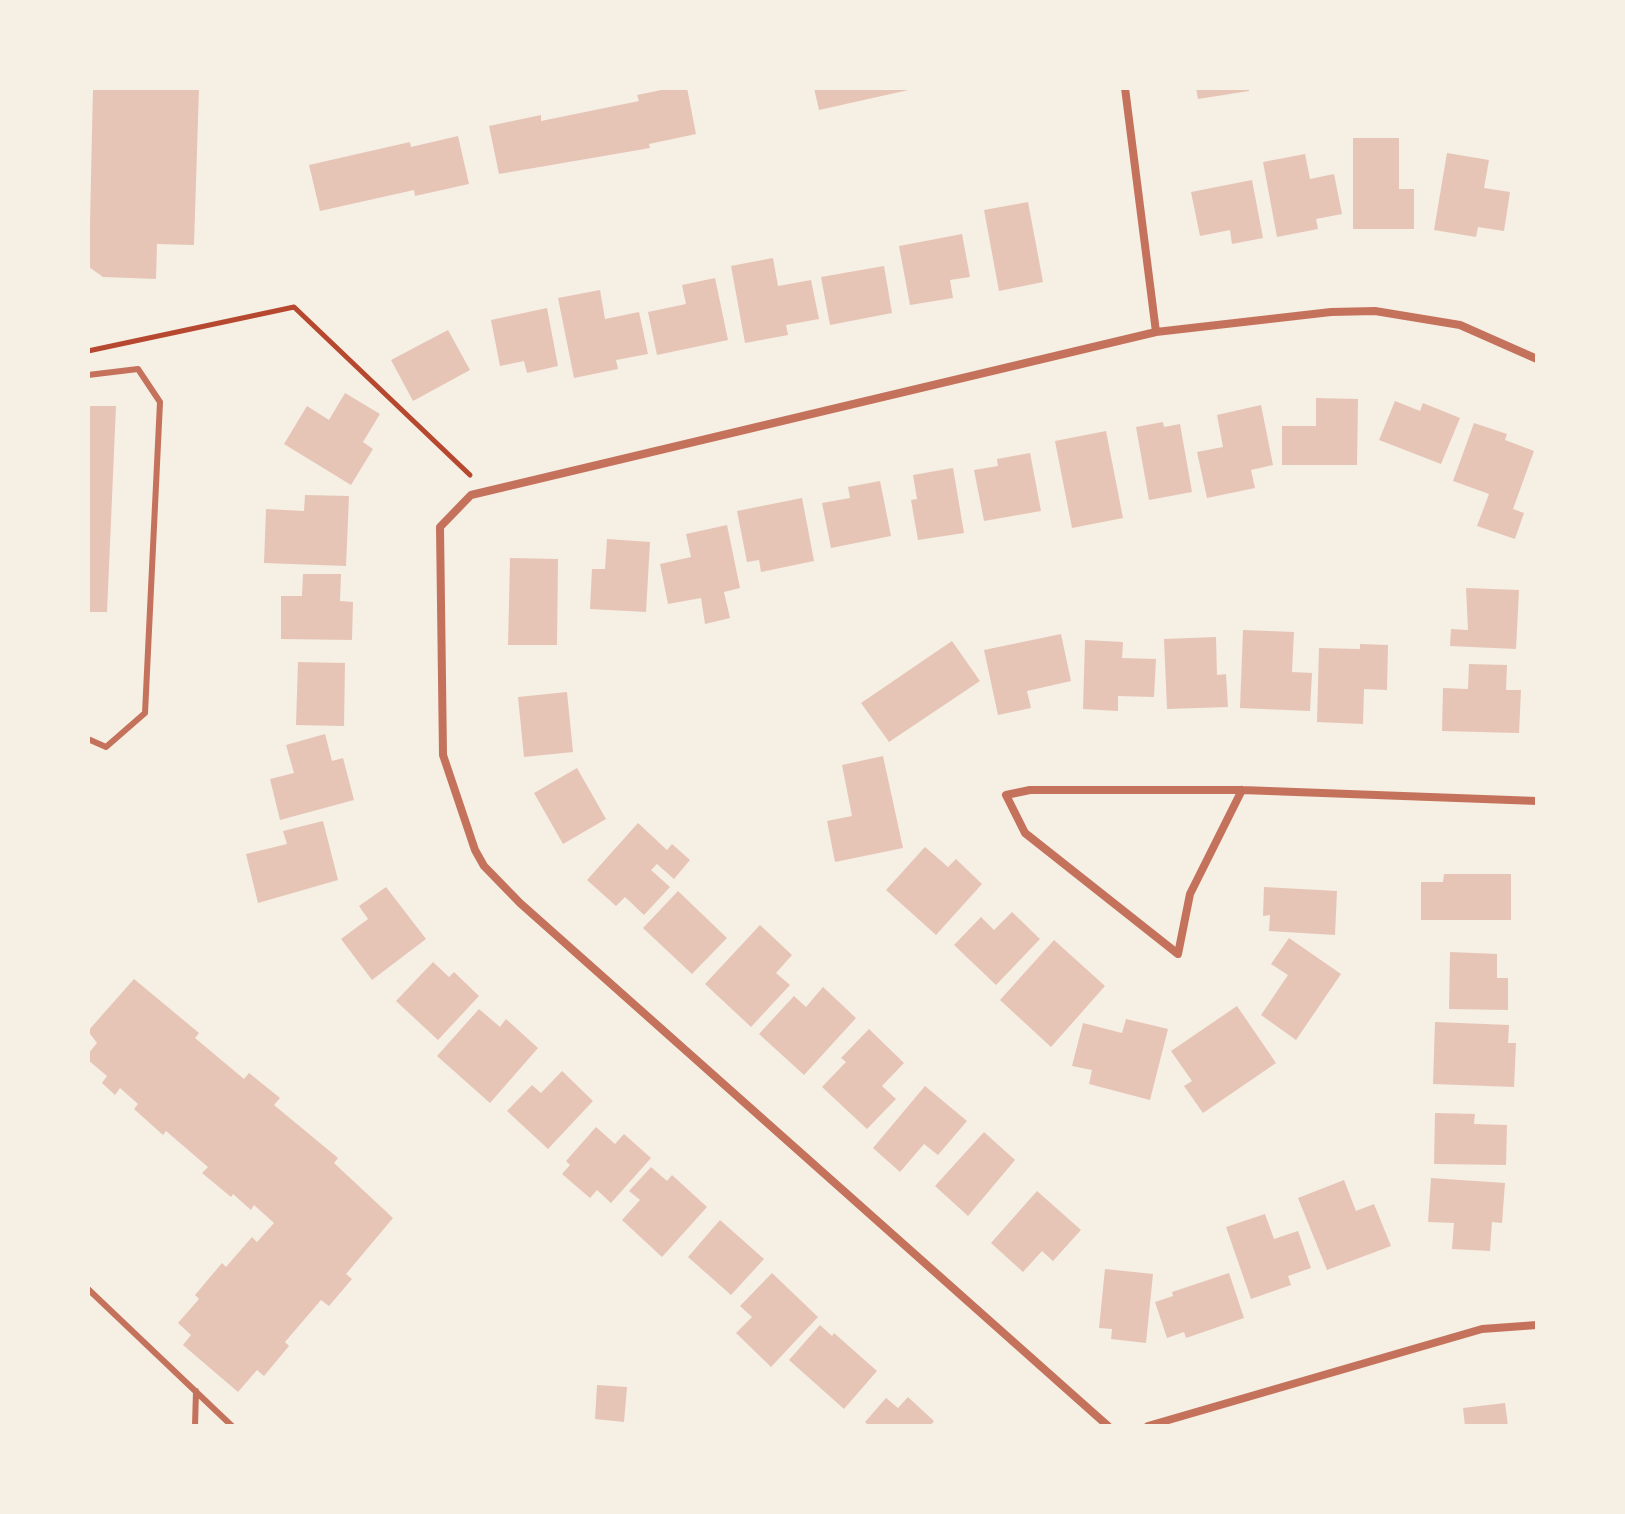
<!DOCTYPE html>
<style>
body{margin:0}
#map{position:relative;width:1625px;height:1514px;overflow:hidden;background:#f6efe4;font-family:"Alegreya Sans",sans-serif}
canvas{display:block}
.frame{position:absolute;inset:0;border:90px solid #f6efe4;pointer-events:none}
</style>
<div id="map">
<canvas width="1625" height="1514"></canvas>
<div class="frame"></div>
</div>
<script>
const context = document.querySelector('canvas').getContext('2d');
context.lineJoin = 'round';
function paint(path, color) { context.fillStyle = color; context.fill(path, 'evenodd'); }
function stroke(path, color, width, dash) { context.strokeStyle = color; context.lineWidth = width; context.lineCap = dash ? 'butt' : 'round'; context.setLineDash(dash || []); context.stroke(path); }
paint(new Path2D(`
 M93,88H199L194,245L157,244L156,279L103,277L89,267Z
 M671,88H687L696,134L649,144L650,148L499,174L489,126L541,115V121L639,101L637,95Z
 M814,88H913V89L819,110Z
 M1196,88H1249V91L1198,99Z
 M458,136L469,184L415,196L414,190L320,211L309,165L410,142L411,147Z
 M1353,138H1399V189H1414V229H1353Z
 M1447,153L1489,160L1484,188L1510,192L1504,231L1478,227L1476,237L1434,230Z
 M1305,154L1310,179L1334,174L1342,214L1316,219L1318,229L1277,237L1263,162Z
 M1252,180L1263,238L1232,244L1230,230L1200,236L1191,192Z
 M1028,202L1043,282L999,291L984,210Z
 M962,234L970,277L950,280L953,298L910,305L899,246Z
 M773,258L778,286L811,280L819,319L786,325L788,335L745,343L731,266Z
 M884,266L892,313L830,325L821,277Z
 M715,278L728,340L657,355L648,312L686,304L682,285Z
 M600,290L605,319L639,312L648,354L616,360L618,369L574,378L558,298Z
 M547,308L558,366L527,373L524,361L500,366L491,320Z
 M448,330L470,370L413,401L391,360Z
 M345,393L380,414L363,442L373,449L351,485L284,444L307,406L329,420Z
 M1316,398L1358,399L1357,465H1282V426H1316Z
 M1395,401L1420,411L1423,403L1460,418L1441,464L1379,440Z
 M1261,405L1273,465L1251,470L1255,488L1207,498L1197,452L1223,447L1217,415Z
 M88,406H116L107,612H88Z
 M1163,422L1164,427L1180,424L1192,492L1149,500L1136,427Z
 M1474,423L1507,434L1505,440L1534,451L1513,509L1524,513L1515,539L1477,526L1489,494L1453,481Z
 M1106,431L1123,518L1072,528L1055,441Z
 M1030,453L1041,511L984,521L974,470L998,466L997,459Z
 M953,468L964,533L918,540L911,500L917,499L913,475Z
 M880,481L891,536L831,548L822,503L850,498L848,487Z
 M305,495L349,496L346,566L264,563L266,509L304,511Z
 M802,498L814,561L761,572L759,560L747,562L737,511Z
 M727,525L740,588L724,592L730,618L705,624L701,598L668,604L660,564L691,557L686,534Z
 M607,539L650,542L646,612L590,609L592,569H605Z
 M510,558L558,559L557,645H508Z
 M303,574H341L340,601L353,602L352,640L281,639V596H302Z
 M1466,588L1519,590L1516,649L1450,646L1451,629L1468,630Z
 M1243,630L1294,632L1292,672L1312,673L1310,711L1240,708Z
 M1061,634L1071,681L1027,691L1031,708L998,715L984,650Z
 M1216,637L1217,675L1226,674L1228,707L1167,709L1164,639Z
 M1085,640L1123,642L1122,658L1156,659L1154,697L1118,696V711L1083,709Z
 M952,641L980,681L889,742L861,703Z
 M1360,644L1388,645L1387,690L1364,689L1363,724L1317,722L1319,648L1360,649Z
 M298,662L345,663L344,726L296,725Z
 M1469,664L1507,665L1506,690H1521L1519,733L1442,731L1443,688L1468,689Z
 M567,692L573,752L524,757L518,697Z
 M325,734L332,761L343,758L354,800L280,820L270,779L294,773L286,745Z
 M883,756L903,848L835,862L827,821L852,816L842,765Z
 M577,768L606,819L563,844L534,793Z
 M323,821L338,880L258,903L246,854L287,844L283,831Z
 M638,823L667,850L672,844L690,860L674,879L657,864L651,870L670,887L644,915L625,897L616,906L587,880Z
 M925,847L948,867L956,859L982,884L936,935L886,890Z
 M1444,874H1511V920H1421V882H1443Z
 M386,887L426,939L372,980L341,939L368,919L359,906Z
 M1264,887L1337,891L1335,935L1269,931L1270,915L1263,916Z
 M678,891L727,938L692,974L643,928Z
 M1012,912L1040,939L996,985L954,945L981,917L994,930Z
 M760,925L792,955L776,973L790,985L751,1027L705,984Z
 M1289,938L1341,974L1296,1040L1261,1015L1288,975L1271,964Z
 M1054,940L1105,986L1051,1047L1000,1000Z
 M1450,952L1497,954V978H1508V1010L1449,1009Z
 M433,962L449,977L454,972L479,996L438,1040L396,1001Z
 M134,979L199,1033L195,1038L244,1079L249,1073L280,1098L274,1105L338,1158L334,1163L393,1218L346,1274L352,1279L329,1306L321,1300L285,1342L289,1346L264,1376L257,1370L238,1392L183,1345L191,1335L178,1323L199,1299L195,1295L222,1263L226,1267L252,1237L257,1242L274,1223L254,1205L251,1210L233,1194L231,1197L202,1173L208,1167L166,1131L163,1135L134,1109L138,1104L120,1088L115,1095L102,1083L107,1076L88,1060V1054L97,1043L88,1031Z
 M823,987L856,1018L804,1075L759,1034L794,996L806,1007Z
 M1237,1006L1276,1063L1203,1113L1184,1086L1192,1081L1171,1051Z
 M479,1009L500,1027L506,1019L538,1048L490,1103L437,1056Z
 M1126,1019L1168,1029L1150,1100L1089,1084L1092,1070L1072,1066L1083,1023L1122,1033Z
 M1435,1022L1509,1025L1508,1043H1516L1514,1087L1433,1084Z
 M869,1029L904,1063L882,1086L896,1099L867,1129L822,1087L846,1062L841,1058Z
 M562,1071L593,1101L548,1149L507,1111L532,1085L541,1093Z
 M925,1086L967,1121L938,1155L924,1144L900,1172L873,1148Z
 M1435,1113L1475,1114L1474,1124L1507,1125L1506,1165L1434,1164Z
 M596,1127L615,1144L624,1134L651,1158L611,1203L597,1190L590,1198L562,1174L570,1165L566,1161Z
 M984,1132L1015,1160L968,1216L935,1186Z
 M651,1167L667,1181L672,1175L707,1207L662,1257L622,1220L640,1200L629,1191Z
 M1431,1178L1505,1183L1502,1223L1492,1222L1490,1251L1452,1249L1454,1223L1428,1222Z
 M1344,1180L1356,1211L1374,1204L1391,1246L1327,1270L1298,1198Z
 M1037,1191L1081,1230L1053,1261L1042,1251L1023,1272L991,1243Z
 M1265,1214L1274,1239L1298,1231L1311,1268L1288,1276L1291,1285L1251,1299L1226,1227Z
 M720,1220L764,1259L731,1295L688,1257Z
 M1105,1269L1153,1274L1146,1343L1111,1339L1112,1329L1099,1328Z
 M772,1273L818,1317L771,1367L736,1333L752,1317L740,1306Z
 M1229,1273L1244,1318L1186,1338L1184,1332L1167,1338L1155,1302L1173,1296L1172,1292Z
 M820,1325L832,1336L834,1333L877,1371L844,1409L789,1360Z
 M597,1385L627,1387L624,1422L595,1419Z
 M908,1397L934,1421L930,1426H869L865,1422L886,1398L898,1408Z
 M1505,1403L1508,1426H1465L1463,1408Z`), '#e6c5b7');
stroke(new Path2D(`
 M88,351L294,307L470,475`), '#b5482f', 5);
stroke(new Path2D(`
 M88,375L138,369L160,402L145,713L106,747L88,739
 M88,1289L232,1426
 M195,1426L196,1391`), '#c5725c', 6);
stroke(new Path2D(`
 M1125,88L1156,332
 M1242,790L1190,894L1178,954L1025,833L1006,795L1030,790H1242L1537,801
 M1108,1426L520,903L484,866L475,850L443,755L440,527L471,495L1156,332L1331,312L1375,311L1460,325L1537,359
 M1148,1426L1482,1329L1537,1325`), '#c5725c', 8);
</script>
